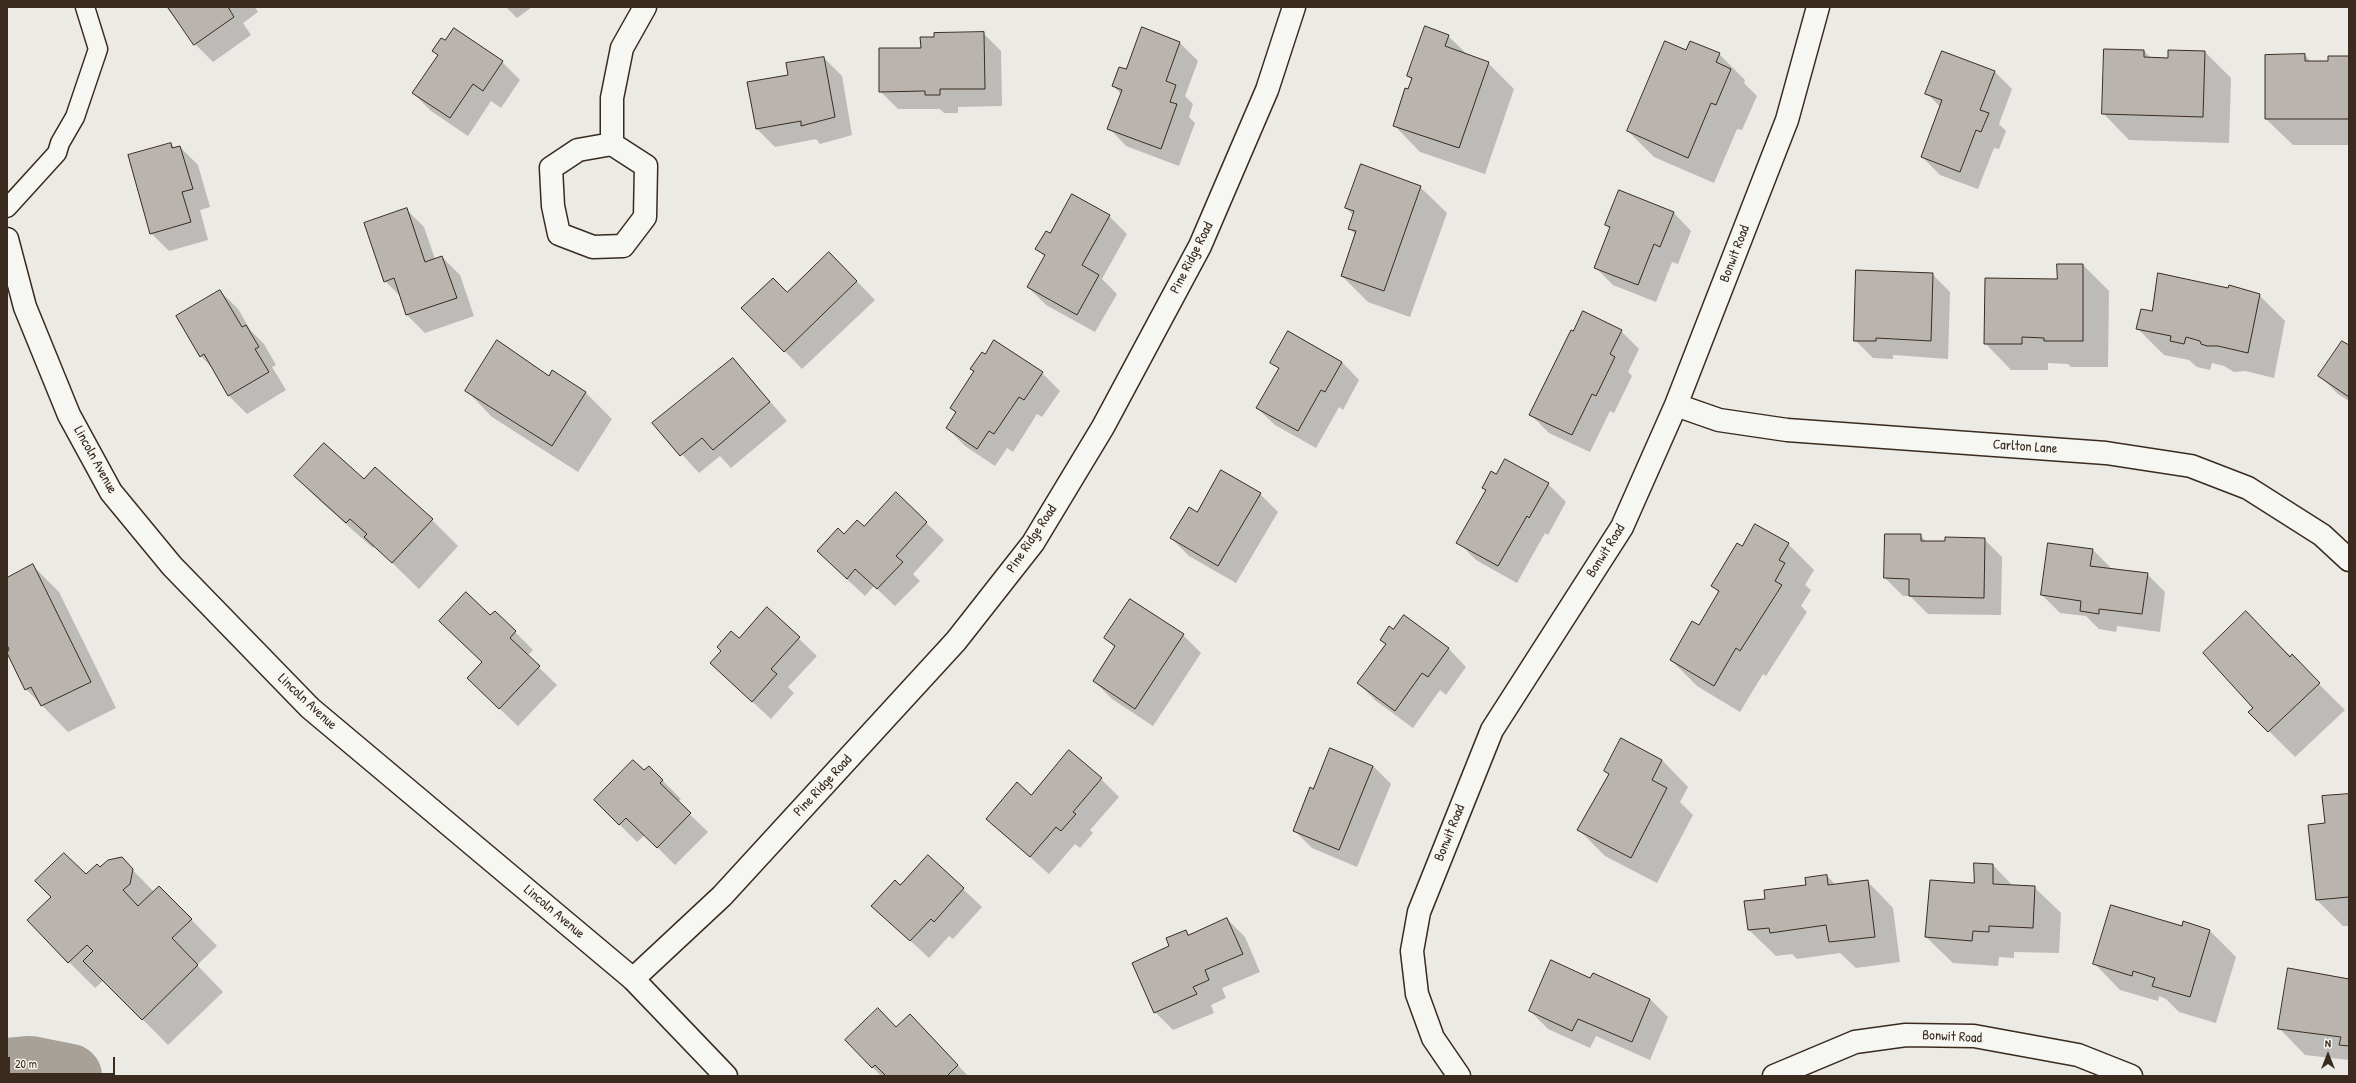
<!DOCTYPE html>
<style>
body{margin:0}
#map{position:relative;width:2356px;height:1083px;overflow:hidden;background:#ebeae5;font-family:"Patrick Hand",sans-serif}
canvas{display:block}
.frame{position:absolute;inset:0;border:8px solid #3b2a1e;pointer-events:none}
.north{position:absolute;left:2308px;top:1035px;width:40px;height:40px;-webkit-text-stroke:3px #f6f6f2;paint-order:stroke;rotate:0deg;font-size:11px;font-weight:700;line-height:16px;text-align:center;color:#3b2a1e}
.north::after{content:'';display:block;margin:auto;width:14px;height:18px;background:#3b2a1e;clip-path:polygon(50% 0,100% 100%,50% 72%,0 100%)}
.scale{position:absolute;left:8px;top:1057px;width:107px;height:18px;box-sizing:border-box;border:2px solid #3b2a1e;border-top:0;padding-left:5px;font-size:12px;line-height:14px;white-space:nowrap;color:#3b2a1e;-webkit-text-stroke:3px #f6f6f2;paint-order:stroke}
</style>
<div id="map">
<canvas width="2356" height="1083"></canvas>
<div class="frame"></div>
<div class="north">N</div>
<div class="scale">20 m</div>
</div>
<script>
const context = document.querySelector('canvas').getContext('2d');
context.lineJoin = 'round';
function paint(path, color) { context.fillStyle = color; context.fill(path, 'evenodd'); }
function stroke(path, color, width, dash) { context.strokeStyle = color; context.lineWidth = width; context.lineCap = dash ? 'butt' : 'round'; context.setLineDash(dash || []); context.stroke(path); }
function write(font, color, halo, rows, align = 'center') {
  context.font = font + ' "Patrick Hand",sans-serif'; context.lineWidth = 3; context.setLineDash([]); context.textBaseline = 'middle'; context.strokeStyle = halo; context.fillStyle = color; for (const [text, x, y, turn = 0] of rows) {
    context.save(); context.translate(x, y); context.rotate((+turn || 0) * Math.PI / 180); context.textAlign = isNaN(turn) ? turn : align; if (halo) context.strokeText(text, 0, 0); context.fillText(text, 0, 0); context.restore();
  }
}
paint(new Path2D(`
 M166,7H255L258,12L243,23L251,35L213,62L195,44Z
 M506,7H532L517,18Z
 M1142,29L1180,43L1198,61L1185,96L1193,104L1189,117L1195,123L1179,166L1126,146L1109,128L1121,94L1113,86L1126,71Z
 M983,33L1001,51L1002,106L958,107V113H944L940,109H898L880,91L922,48Z
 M1448,36L1468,55L1488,63L1514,89L1485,174L1420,152L1394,125L1412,80L1408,76Z
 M2105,50L2144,51L2151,58L2169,59V51L2205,52L2231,78L2229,143L2129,140L2103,113Z
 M434,51L502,62L520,80L501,108L491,101L468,136L431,111L413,93L438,56Z
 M1687,51L1719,54L1745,80L1744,83L1757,96L1742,130L1737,129L1714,183L1654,157L1628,131Z
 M2305,55L2311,62H2329L2349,57V145H2293L2266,119Z
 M824,58L842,76L852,135L820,144L816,139L775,147L757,129L790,76Z
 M1994,71L2012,89L1999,124L2006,131L1999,149L1994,148L1978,189L1940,175L1922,157L1940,107L1927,93Z
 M171,144L175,148L180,147L198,165L210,207L200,210L208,240L169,251L151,233Z
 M1420,187L1447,213L1410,317L1368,302L1342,276L1356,235L1349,228L1353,215L1346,208Z
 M1073,196L1109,216L1127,234L1102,279L1117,294L1095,332L1046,305L1028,287L1045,257L1037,249L1051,235Z
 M406,209L424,227L435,259L442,257L460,275L474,316L425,333L407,315L401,297L385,281Z
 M1674,213L1691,231L1678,264L1672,262L1656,302L1613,285L1595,267L1610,229L1606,225Z
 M2083,265L2109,291L2108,367H2071L2068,364L2048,363V370H2011L1985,343L2058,280Z
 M847,271L875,300L802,369L743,308Z
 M1932,274L1950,292L1948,359L1893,355V359L1873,358L1855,340Z
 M220,291L238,309L251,331L264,344L276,365L272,367L286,390L247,414L229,396L213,369L201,356Z
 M2259,295L2285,321L2274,378L2245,371L2234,372L2224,366L2212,363L2210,370L2197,367L2189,360L2164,355L2138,329Z
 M1621,331L1639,349L1628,372L1632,376L1614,413L1610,411L1590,452L1549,433L1531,415Z
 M2349,347V401L2338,394L2320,376Z
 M985,355L1042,373L1060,391L1042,417L1037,414L1013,452L1007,448L995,466L965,446L947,428L956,413L951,408L974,372L972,369Z
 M733,359L787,421L731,468L720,456L699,473L653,423Z
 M1342,362L1359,380L1343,410L1339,407L1316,448L1275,425L1257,408L1279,369L1272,363Z
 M553,372L586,393L612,419L578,472L492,417L466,390L549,377Z
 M1496,475L1548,484L1566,502L1548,535L1545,533L1517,583L1476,560L1458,542L1487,491L1483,487Z
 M295,476L364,481L432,520L458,546L419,589L375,546L373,548L321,502Z
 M896,494L944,540L913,574L920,581L895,606L874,586L865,596L836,569L844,535L864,527Z
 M1260,494L1278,512L1236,583L1189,556L1171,538L1197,513Z
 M1920,535L1927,542L1984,539L2002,557L2001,615L1928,614L1910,596H1903L1885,578Z
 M1788,544L1814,570L1805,585L1811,590L1801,606L1807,612L1766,676L1763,674L1740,712L1697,686L1671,660L1700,626L1719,593L1713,586L1742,548Z
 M2092,549L2110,567V570L2147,574L2165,592L2160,632L2117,626L2116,632L2099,629L2086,616L2060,613L2042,595Z
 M33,566L59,592L116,708L68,732L26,689L7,651L10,650L7,643V579Z
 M767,608L817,656L788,687L794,693L771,719L711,663L739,639Z
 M495,612L533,650L527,656L557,685L518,726L486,696L483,662L490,616Z
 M2246,612L2345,710L2295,757L2250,712L2254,708Z
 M1404,616L1449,649L1466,667L1446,695L1440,690L1413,728L1376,701L1358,683L1386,645L1381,639L1393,630Z
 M1183,635L1201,653L1153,726L1112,699L1094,681L1115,648L1106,638Z
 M1622,740L1662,760L1688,787L1680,802L1693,815L1657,883L1605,856L1579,830L1610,775L1605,771Z
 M1331,749L1373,766L1391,784L1357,867L1312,848L1294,830Z
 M649,767L681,799L677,802L708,832L675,865L645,835L637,842L595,800Z
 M1101,779L1119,797L1090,830L1093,833L1080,848L1075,844L1049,874L987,819L1031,796Z
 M2349,795V926H2343L2317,900L2309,826L2326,824Z
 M928,856L982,907L953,939L949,936L929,958L873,906L900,886Z
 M121,858L154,892L185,913L217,946L197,965L223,992L168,1045L104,980L95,988L69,962L85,876Z
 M1993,865L2013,886L2034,887L2061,913L2059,953L2014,952V958L1999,957L1998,966L1953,963L1926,937Z
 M1827,876L1836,885L1867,881L1893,908L1900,962L1856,968L1840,953L1797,959L1792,954L1776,956L1749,930L1766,900L1807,886Z
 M1227,919L1245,937L1260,972L1222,988L1226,998L1211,1005L1214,1013L1173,1030L1155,1012L1170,947L1186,931L1189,935Z
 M2184,922L2210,931L2236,957L2216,1023L2179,1012L2166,999L2159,996L2158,1001L2120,990L2094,963L2182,928Z
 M1591,979L1650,999L1668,1017L1650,1060L1596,1036L1590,1048L1548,1029L1530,1011Z
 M2349,980V1060L2305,1055L2279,1028Z
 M897,1028L928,1033L968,1076H881L846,1040Z`), '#0003');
stroke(new Path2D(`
 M7,1070L30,1068L70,1076`), '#a8a198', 64);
const building = new Path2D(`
 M168,7H228L234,17L194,45Z
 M1425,26L1449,35L1445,46L1489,62L1459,148L1393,126L1405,88L1408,89L1412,78L1407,76Z
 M1142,27L1180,42L1166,81L1176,85L1170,102L1177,104L1161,149L1107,129L1122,90L1112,86L1119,67L1126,69Z
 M454,28L503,61L483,91L473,84L450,118L412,93L438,55L432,51L441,38L445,40Z
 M984,32L985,89H940V95H925V91L879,92V48H921L920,37H934V33Z
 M1665,41L1686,50L1690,41L1720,53L1716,62L1731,69L1716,105L1711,103L1688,158L1627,131Z
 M2104,49L2144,50V57L2168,58V50L2205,51L2203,117L2102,114Z
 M1942,51L1995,71L1980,110L1989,113L1981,132L1976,130L1960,172L1921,157L1942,100L1925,94Z
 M2305,54V61H2328V56H2349V119H2265V55Z
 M824,57L835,117L801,126V121L756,129L747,82L788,75L786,63Z
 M171,143L172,148L180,146L193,189L182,192L191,222L150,234L128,155Z
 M1361,164L1421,186L1384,291L1341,276L1356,231L1348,229L1354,211L1345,208Z
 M1619,190L1674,212L1660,247L1654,244L1638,285L1594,268L1610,227L1605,225Z
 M1072,194L1110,215L1082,265L1099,275L1077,315L1027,287L1045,255L1035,249L1046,231L1050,233Z
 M407,208L425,262L442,256L457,298L406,315L394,278L384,282L364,223Z
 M829,252L857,281L784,352L741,308L773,278L787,292Z
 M2057,264H2083V341H2044V338L2022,337V344H1984L1985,278L2057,279Z
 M1856,270L1933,273L1931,341L1876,338V341H1854Z
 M2158,273L2228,288L2229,285L2260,294L2248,353L2218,346H2207L2201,344L2200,341L2186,337L2184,344L2170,341L2171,336L2136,329L2141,309L2152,311Z
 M220,290L242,327L246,325L259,347L255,349L269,372L228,396L204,354L200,357L176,316Z
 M1583,311L1622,330L1610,354L1615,357L1596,396L1592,394L1572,435L1529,415L1571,330L1573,331Z
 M1288,331L1342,362L1325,392L1321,390L1298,431L1256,408L1279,368L1270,363Z
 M497,340L549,376L552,370L586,392L552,446L465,391Z
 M994,340L1043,372L1024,400L1019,397L994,434L989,431L977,449L946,428L956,412L950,408L974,371L970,369L982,352L985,354Z
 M2342,341L2349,345V397L2318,376Z
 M733,358L770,402L713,450L702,438L680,456L652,423Z
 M324,443L364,479L375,467L433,519L392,563L364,537L367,534L350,519L346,523L294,476Z
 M1505,459L1549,483L1529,518L1527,516L1498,566L1456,543L1486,490L1482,488L1491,471L1496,474Z
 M1221,470L1261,493L1218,566L1170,538L1189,507L1197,512Z
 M896,492L927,522L896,556L903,562L877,589L855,569L847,579L817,551L838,528L844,534L857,520L864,526Z
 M1755,524L1789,543L1779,560L1785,563L1775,581L1782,585L1740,651L1736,648L1714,686L1670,660L1692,621L1699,625L1719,591L1711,586L1737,543L1742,546Z
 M1885,534H1921V541H1945V537L1985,538L1984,598L1909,596V579L1884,578Z
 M2048,543L2093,549L2090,566L2148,573L2142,614L2099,609V614L2080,611L2081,601L2041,595Z
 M33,564L91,682L41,706L31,687L25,690L7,653L9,649L7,645V578Z
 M466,592L490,615L495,611L516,631L510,638L540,666L499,709L467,678L482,662L439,621Z
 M1130,599L1184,634L1135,709L1093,681L1115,646L1104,638Z
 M767,607L800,637L771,669L777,674L752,702L710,663L721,651L717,647L731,631L739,638Z
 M2246,611L2290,657L2292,654L2320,683L2268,732L2248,712L2253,708L2203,653Z
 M1404,615L1449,648L1428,677L1422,673L1395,711L1357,683L1386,644L1380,640L1389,626L1393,629Z
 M1621,738L1662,760L1652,780L1667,788L1631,858L1577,830L1609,774L1604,771Z
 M1330,748L1373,766L1339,850L1293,831L1310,787L1313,789Z
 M1069,750L1102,778L1073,812L1076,814L1061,831L1056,827L1030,857L986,819L1017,782L1031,795Z
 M633,760L644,770L649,766L663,780L660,783L691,813L657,848L626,818L619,825L594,800Z
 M2349,794V897L2316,900L2308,825L2325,823L2322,796Z
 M64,853L86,874L97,864L100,867L108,860L122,857L133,869L130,884L123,890L138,906L159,886L192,919L172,938L198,965L142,1020L83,961L93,951L87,945L68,963L27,920L51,897L35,881Z
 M928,855L964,888L934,922L931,919L910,941L871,906L895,880L900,885Z
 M1974,863L1993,864V884L2035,886L2033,928L1989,926V932L1973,931L1972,941L1925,937L1930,880L1974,883Z
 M1827,875L1828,885L1868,880L1875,937L1829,942L1826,925L1770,933L1769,928L1748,930L1744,901L1765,899L1764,890L1806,885L1805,878Z
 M2111,905L2182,926L2183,921L2210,930L2190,997L2152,986L2155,978L2133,971L2132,976L2093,964Z
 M1227,918L1243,954L1205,970L1209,980L1193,987L1197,994L1154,1013L1132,963L1169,946L1166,938L1186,930L1188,935Z
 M1551,960L1590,978L1593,973L1650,999L1632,1042L1578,1019L1572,1031L1529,1011Z
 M2288,968L2349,979V1046L2339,1045L2341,1037L2278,1029Z
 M878,1008L896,1027L910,1014L958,1065L947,1076H886L875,1065L872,1068L845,1040Z`);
paint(building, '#bab4ae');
stroke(building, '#3b2a1e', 1);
const lane = new Path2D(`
 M7,208L57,153L60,143L75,117L98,49L85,7`);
const street = new Path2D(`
 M612,144L646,166L645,217L623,246L593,247L559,234L553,206L551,168L578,150Z
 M612,144V98L622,48L645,7
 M1676,405L1719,420L1787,430L2106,453L2191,466L2248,488L2322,535L2349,560
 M633,979L722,896L956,641L1033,543L1103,427L1200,246L1267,90L1294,7
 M1459,1076L1433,1038L1417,994L1412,951L1419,912L1492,730L1622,527L1676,405L1787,120L1818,7
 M1774,1076L1855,1042L1906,1035L1974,1036L2078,1055L2131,1076`);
const secondary = new Path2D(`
 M7,239L25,307L69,415L111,492L172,566L310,708L633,979L726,1076`);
stroke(lane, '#3b2a1e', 21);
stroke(street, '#3b2a1e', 25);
stroke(secondary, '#3b2a1e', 25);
stroke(lane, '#f6f6f2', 18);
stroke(street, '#f6f6f2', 22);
stroke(secondary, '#f6f6f2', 22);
write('14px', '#3b2a1e', '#f6f6f2', [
 ["Bonwit Road",1735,254,-69],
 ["Pine Ridge Road",1192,258,-63],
 ["Carlton Lane",2025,447,4],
 ["Lincoln Avenue",95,460,61],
 ["Pine Ridge Road",1032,539,-56],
 ["Bonwit Road",1606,551,-58],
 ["Lincoln Avenue",307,702,43],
 ["Pine Ridge Road",823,786,-47],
 ["Bonwit Road",1450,833,-68],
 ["Lincoln Avenue",554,912,40],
 ["Bonwit Road",1952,1037,3]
]);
</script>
